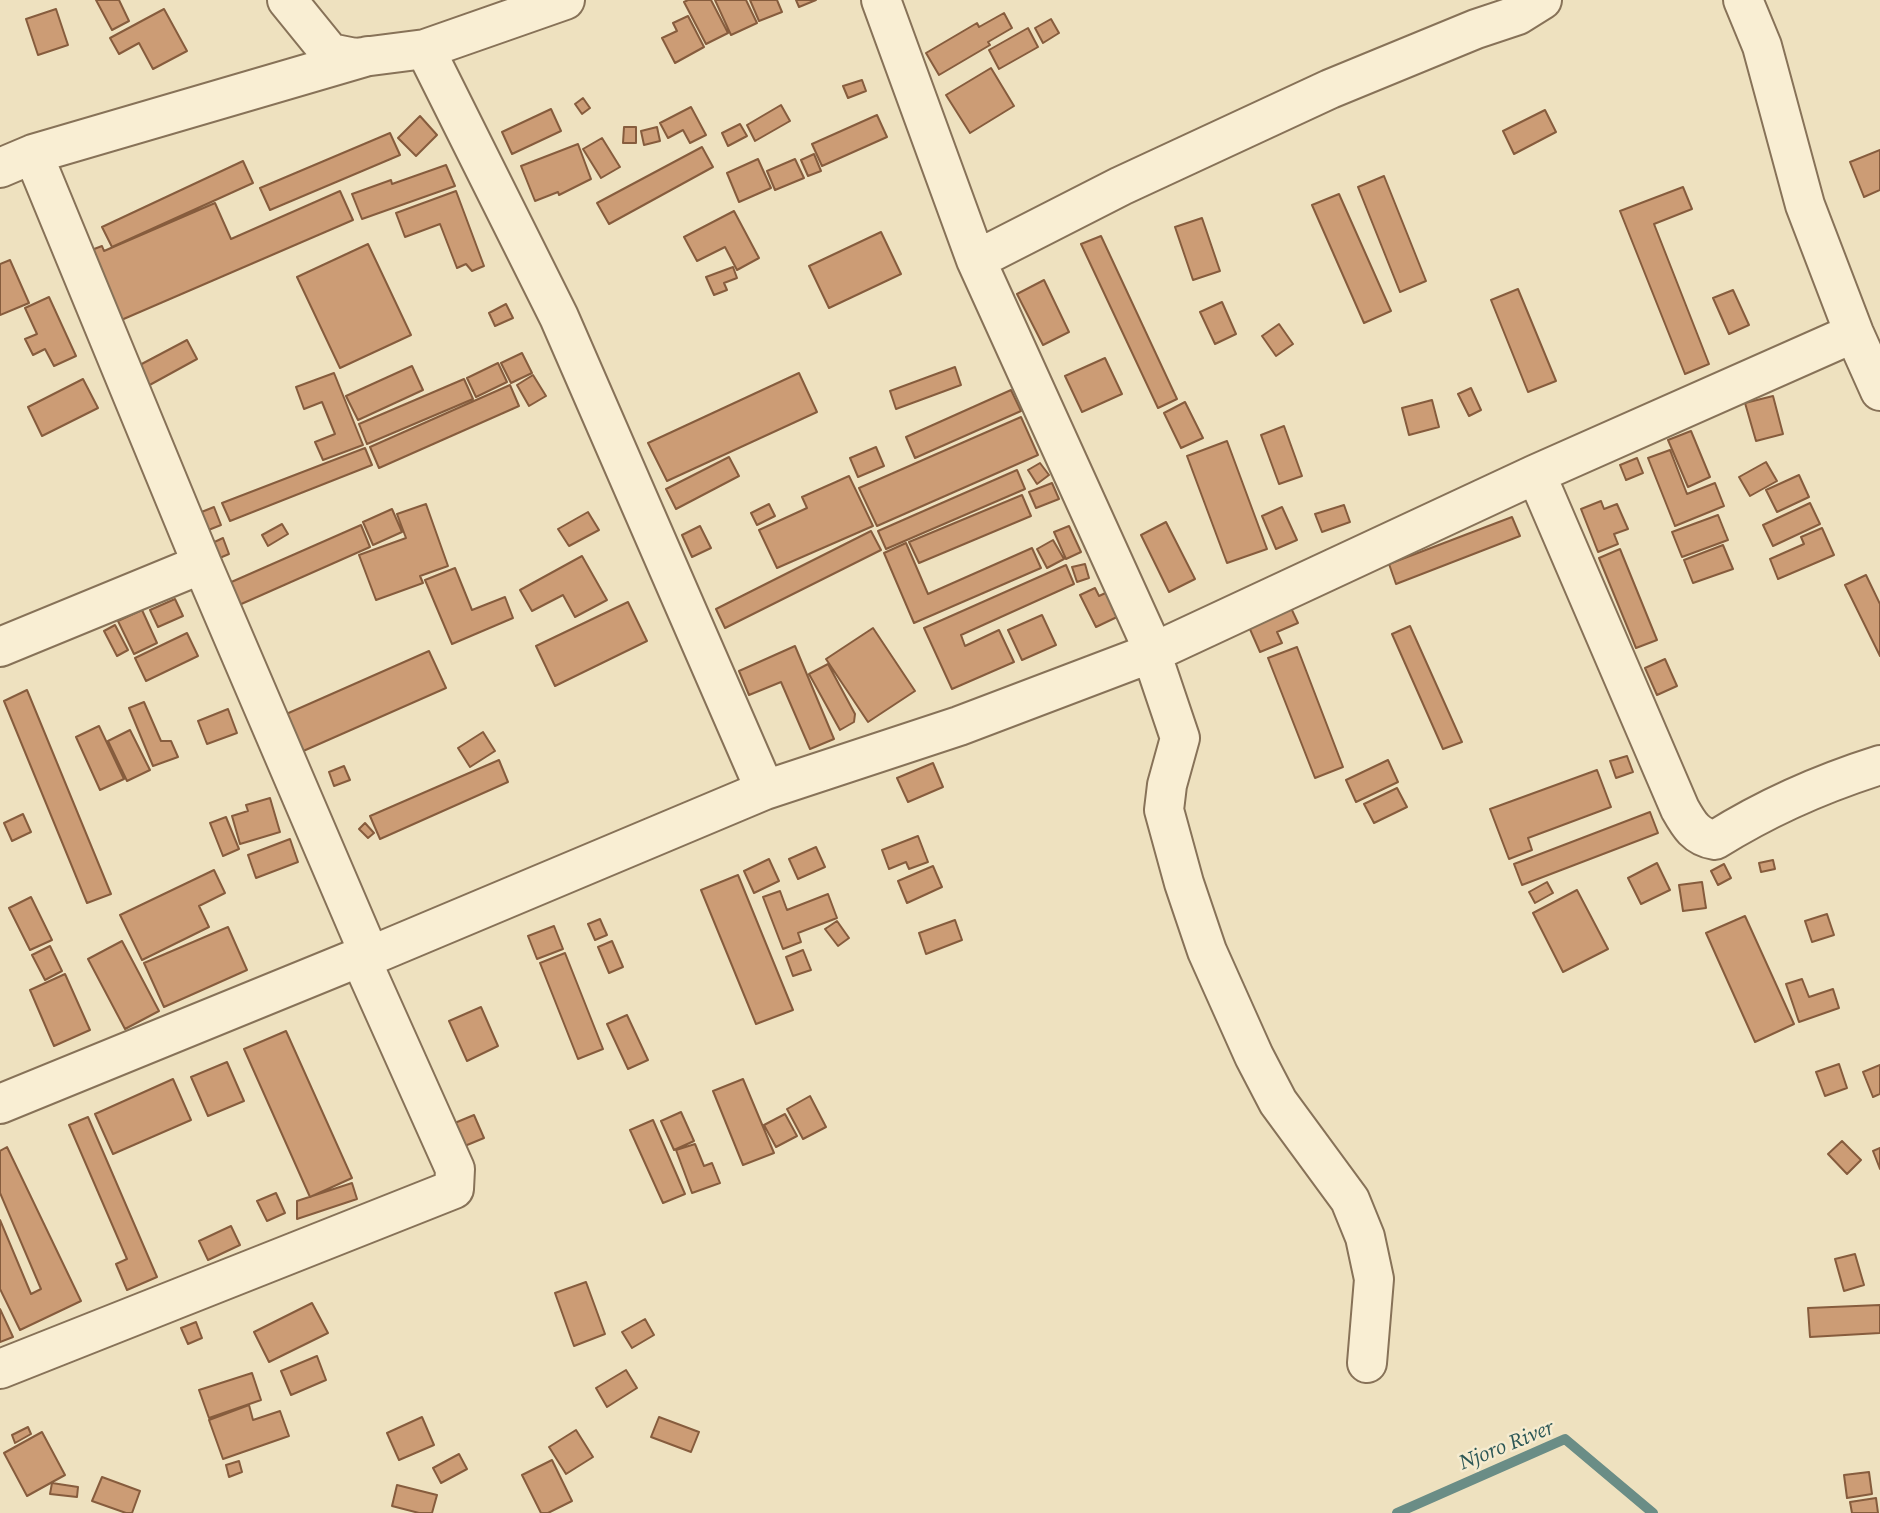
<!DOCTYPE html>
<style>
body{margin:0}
canvas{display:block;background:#eee1bf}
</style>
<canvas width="1880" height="1513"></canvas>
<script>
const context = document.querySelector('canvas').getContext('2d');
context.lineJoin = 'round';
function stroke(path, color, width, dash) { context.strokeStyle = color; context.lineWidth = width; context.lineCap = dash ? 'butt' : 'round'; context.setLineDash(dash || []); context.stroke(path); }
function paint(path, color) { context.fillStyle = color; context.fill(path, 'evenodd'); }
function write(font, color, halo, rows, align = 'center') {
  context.font = font + ' "Source Serif 4",serif'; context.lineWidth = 5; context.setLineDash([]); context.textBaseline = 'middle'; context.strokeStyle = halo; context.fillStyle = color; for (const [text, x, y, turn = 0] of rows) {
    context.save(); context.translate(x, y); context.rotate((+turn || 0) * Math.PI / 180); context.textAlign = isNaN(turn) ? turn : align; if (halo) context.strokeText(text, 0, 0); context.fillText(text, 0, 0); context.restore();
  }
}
stroke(new Path2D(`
 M1397,1513L1565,1439L1653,1513`), '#6a8d86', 10);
const building = new Path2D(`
 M96,0H119L129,21L112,30Z
 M688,0H711L728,33L706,44L684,2Z
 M715,0H746L757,23L731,35Z
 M750,0H777L782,12L759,21Z
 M796,0H816L799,7Z
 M56,9L68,45L38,55L26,19Z
 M164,9L187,51L153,69L139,43L119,54L110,38Z
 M1004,13L1012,28L988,42L990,45L939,75L926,53L977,23L979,27Z
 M688,16L704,47L675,63L662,38L677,31L673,23Z
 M1051,19L1059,33L1043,43L1035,28Z
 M1028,28L1038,47L999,69L989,50Z
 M991,68L1014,106L970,133L946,95Z
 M862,80L866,91L848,98L843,86Z
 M583,98L590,108L582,114L575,104Z
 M781,105L790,121L755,141L747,125Z
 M691,107L706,135L690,143L683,130L668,138L660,123Z
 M551,109L561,131L512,154L502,132Z
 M1545,110L1556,132L1514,154L1503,131Z
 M877,115L887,137L822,166L812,144Z
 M420,116L437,135L416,156L398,138Z
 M740,124L747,136L728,146L722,133Z
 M624,127H636V143H623Z
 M657,127L660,141L644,145L641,131Z
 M390,133L400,155L270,210L260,188Z
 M602,138L620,167L601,178L583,149Z
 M578,144L591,179L559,195L558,192L535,201L521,166Z
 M702,147L713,167L609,224L597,203Z
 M1880,150V190L1864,197L1850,162Z
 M814,154L821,171L808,176L801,160Z
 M758,159L771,188L739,202L727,173Z
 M795,159L804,178L775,190L767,171Z
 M243,161L253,183L112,247L102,227Z
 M446,165L455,186L362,219L352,194L391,180L392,184Z
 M1384,176L1426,281L1400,292L1358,187Z
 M1683,187L1692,209L1654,224L1709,364L1685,374L1620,211Z
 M340,191L353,220L112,324L81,254L102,246L104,251L215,203L231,239Z
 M456,191L484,266L472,271L466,264L457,268L440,224L405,237L396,213Z
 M1339,194L1391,311L1364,323L1312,205Z
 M734,211L759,258L737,270L725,247L697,261L684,237Z
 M1202,218L1220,271L1193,280L1175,227Z
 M881,232L901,274L829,308L809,266Z
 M1101,236L1177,399L1158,408L1081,244Z
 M368,244L411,335L340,368L297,277Z
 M10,260L29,303L0,315V264Z
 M733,267L737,278L724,283L727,290L714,295L706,277Z
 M1044,280L1069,332L1043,345L1017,294Z
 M1518,289L1556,381L1528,392L1491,300Z
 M1733,290L1749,325L1729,334L1713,298Z
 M49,297L76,356L54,366L45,349L33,355L25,339L37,334L25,308Z
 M1222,302L1236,334L1215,344L1200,312Z
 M506,304L513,318L495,326L489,313Z
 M1279,324L1293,344L1276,356L1262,336Z
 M187,340L197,359L146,387L136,367Z
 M522,353L532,373L511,383L501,363Z
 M1105,358L1122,394L1082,412L1065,376Z
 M498,363L507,382L476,397L467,378Z
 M412,366L423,390L358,420L346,396Z
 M955,367L961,385L896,409L890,391Z
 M334,373L363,445L323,460L315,442L335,434L322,402L304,409L296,387Z
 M799,373L817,412L667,481L648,443Z
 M533,375L546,396L529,406L517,385Z
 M83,379L98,408L42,436L28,407Z
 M464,379L473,399L367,444L359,424Z
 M510,385L519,406L379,468L370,447Z
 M1471,388L1481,410L1469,416L1458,394Z
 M1011,390L1021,411L915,458L906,437Z
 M1773,396L1783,434L1756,441L1745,403Z
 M1432,400L1439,427L1409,435L1402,408Z
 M1185,402L1203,438L1181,448L1164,413Z
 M1021,417L1038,455L877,526L859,488Z
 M1284,426L1302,476L1279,484L1261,435Z
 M1691,431L1710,477L1688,487L1668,440Z
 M1227,441L1267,549L1227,563L1187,456Z
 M876,447L884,466L858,477L850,458Z
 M365,448L372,465L230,521L222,503Z
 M1670,450L1687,494L1715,483L1724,506L1675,526L1648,458Z
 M729,457L739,476L676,509L666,489Z
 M1637,458L1643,473L1626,480L1620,465Z
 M1766,462L1777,481L1750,496L1739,477Z
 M1040,463L1049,475L1037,484L1028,470Z
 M1017,470L1025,489L886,549L878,531Z
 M1799,475L1809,497L1777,512L1766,490Z
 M849,476L873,526L777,568L759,530L807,508L802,497Z
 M1052,483L1059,499L1036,508L1029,492Z
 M1022,495L1031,516L919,563L909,542Z
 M1601,501L1604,509L1617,504L1628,529L1614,534L1618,544L1598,552L1581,509Z
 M1810,503L1820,524L1773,546L1763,525Z
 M426,504L448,566L420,576L423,583L376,600L359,555L406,538L397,514Z
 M769,504L775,516L757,525L751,513Z
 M1344,505L1350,522L1322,532L1315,514Z
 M214,507L221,525L201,533L194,515Z
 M1282,507L1297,540L1276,549L1262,516Z
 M392,509L402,532L373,545L363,522Z
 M588,512L599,530L569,546L558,529Z
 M1718,515L1728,540L1682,557L1672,532Z
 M1512,517L1520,536L1396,584L1389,564Z
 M1166,522L1195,579L1169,592L1141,535Z
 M282,524L288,534L268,546L262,535Z
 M361,525L370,547L230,609L220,587Z
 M700,526L711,548L692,557L682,535Z
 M1069,526L1081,552L1066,559L1054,532Z
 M1822,528L1834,555L1778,579L1770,559L1804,544L1801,537Z
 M871,531L881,550L725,628L716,609Z
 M223,538L229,554L215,560L208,545Z
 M1053,540L1064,559L1047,568L1037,549Z
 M906,543L928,594L1032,548L1041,568L914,623L884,553Z
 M1723,545L1733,569L1693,583L1684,560Z
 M1620,549L1657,640L1636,648L1599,558Z
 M582,556L607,600L575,617L563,595L532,611L520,590Z
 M1085,564L1089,578L1077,582L1072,567Z
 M1066,565L1074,584L961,635L965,646L999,630L1014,662L952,689L924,628Z
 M455,568L472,610L505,597L513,618L452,644L425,580Z
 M1866,575L1880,604V656L1845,585Z
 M1095,588L1099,596L1112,590L1117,617L1096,627L1080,595Z
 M175,599L183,616L158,627L150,610Z
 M628,602L647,641L555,686L536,646Z
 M1291,608L1298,623L1277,632L1282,643L1260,652L1249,627Z
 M142,610L157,643L134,654L118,621Z
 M1042,615L1056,645L1022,660L1008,630Z
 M115,625L128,650L117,656L104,631Z
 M1410,626L1462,742L1443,749L1392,634Z
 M873,628L915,691L868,722L826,659Z
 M187,633L198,656L146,681L135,658Z
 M795,646L834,739L810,749L781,682L749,695L739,671Z
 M1297,647L1343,767L1315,778L1268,658Z
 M429,651L446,688L301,752L284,715Z
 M1665,659L1677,686L1657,695L1645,668Z
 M828,664L855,714L854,722L840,730L809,674Z
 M27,690L111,894L87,903L4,701Z
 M144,702L161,741H171L178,757L153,766L129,708Z
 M228,709L237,733L207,744L198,721Z
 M99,726L124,779L100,790L76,737Z
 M130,730L150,770L127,781L108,741Z
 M483,732L495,751L470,767L458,748Z
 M1627,756L1633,772L1616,778L1610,761Z
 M499,760L508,782L380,839L370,816Z
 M1388,760L1398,782L1356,802L1346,780Z
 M933,763L943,787L908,802L897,778Z
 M344,766L350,780L334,786L329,772Z
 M1597,770L1611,807L1528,838L1532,850L1509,859L1490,809Z
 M1397,788L1407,807L1374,823L1364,804Z
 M270,798L280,832L240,844L232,816L248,811L246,805Z
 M1650,812L1658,833L1522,885L1514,864Z
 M23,814L31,832L12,841L4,823Z
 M226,817L239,849L223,856L210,823Z
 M365,823L374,833L368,838L359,829Z
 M918,836L928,862L909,869L906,862L889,869L882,850Z
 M290,839L298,862L256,878L248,855Z
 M816,847L825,867L798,879L789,859Z
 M769,859L779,881L754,893L744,871Z
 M1773,860L1775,869L1761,872L1759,863Z
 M1657,863L1670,890L1641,904L1628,878Z
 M1724,864L1731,878L1718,885L1711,871Z
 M933,866L942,887L907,903L898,881Z
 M214,870L225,893L199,906L209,927L142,960L120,915Z
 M738,875L793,1010L756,1024L701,890Z
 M1547,882L1553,893L1535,903L1529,892Z
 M1702,882L1706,908L1683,911L1679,885Z
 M1577,890L1608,949L1563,972L1533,913Z
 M780,891L787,910L828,894L837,918L798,933L801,942L783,949L763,897Z
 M31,897L52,940L30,950L9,908Z
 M1827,914L1834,935L1812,942L1805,921Z
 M1745,916L1794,1024L1755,1042L1706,933Z
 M600,919L607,935L595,940L588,924Z
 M955,920L962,940L926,954L919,933Z
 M837,921L849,938L838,946L825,929Z
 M554,926L563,949L537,959L528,936Z
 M228,927L247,970L164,1007L144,963Z
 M122,941L159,1011L125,1029L88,959Z
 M612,941L623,967L609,973L598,947Z
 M50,946L62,971L45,980L32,955Z
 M803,950L811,970L793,976L786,957Z
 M565,953L603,1049L578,1059L540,963Z
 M65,974L90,1030L54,1046L30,990Z
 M1802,979L1809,997L1833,989L1839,1008L1799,1022L1786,984Z
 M481,1007L498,1046L467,1061L449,1021Z
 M627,1015L648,1060L628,1069L607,1024Z
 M286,1031L352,1178L310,1197L244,1049Z
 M227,1062L244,1101L208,1116L191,1077Z
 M1839,1064L1847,1088L1825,1096L1816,1072Z
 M1880,1065V1094L1873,1097L1863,1072Z
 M173,1079L191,1120L113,1154L95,1114Z
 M743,1079L774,1153L743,1165L713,1091Z
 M810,1096L826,1127L803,1139L787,1109Z
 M681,1112L694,1141L674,1150L661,1121Z
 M785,1114L797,1136L776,1147L764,1125Z
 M474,1115L484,1138L455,1150L445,1127Z
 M88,1117L157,1277L127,1290L116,1264L127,1259L69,1125Z
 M653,1120L685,1194L663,1203L630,1130Z
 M1842,1141L1861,1160L1847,1174L1828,1154Z
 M695,1144L704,1166L712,1163L720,1183L692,1193L676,1150Z
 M7,1147L81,1301L20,1330L0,1289V1220L31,1294L41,1289L0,1193V1151Z
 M1880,1148V1169L1873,1151Z
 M352,1183L357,1199L297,1219V1201Z
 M276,1193L285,1213L267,1221L257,1201Z
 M231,1226L240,1245L208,1260L199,1241Z
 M1855,1254L1864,1285L1844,1291L1835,1259Z
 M586,1282L605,1334L574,1346L555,1293Z
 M312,1303L328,1333L269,1362L254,1332Z
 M1880,1305V1333L1810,1337L1808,1308Z
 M0,1309L13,1337L0,1342Z
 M645,1319L654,1335L632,1348L622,1332Z
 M196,1322L202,1338L188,1344L181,1328Z
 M317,1356L326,1380L291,1395L281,1371Z
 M626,1370L637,1388L607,1407L596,1388Z
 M252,1373L261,1400L209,1418L199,1390Z
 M249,1405L253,1420L280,1411L289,1436L223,1459L209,1420Z
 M422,1417L434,1445L399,1460L387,1433Z
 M659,1417L699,1432L691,1452L651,1437Z
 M28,1427L31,1434L15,1443L12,1435Z
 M576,1430L593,1457L566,1474L549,1447Z
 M42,1432L65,1475L27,1496L4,1453Z
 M459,1454L467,1469L441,1483L433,1468Z
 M552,1460L572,1501L548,1513H541L522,1475Z
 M239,1461L242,1472L229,1477L226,1465Z
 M1869,1472L1872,1494L1847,1498L1844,1475Z
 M102,1477L140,1491L132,1513H126L92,1501Z
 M52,1483L78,1487L77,1497L50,1494Z
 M397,1485L437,1495L432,1513H419L392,1506Z
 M1876,1498L1878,1513H1852L1850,1502Z`);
paint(building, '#cc9c75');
stroke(building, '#865c3d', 2);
const minor = new Path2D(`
 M287,0L330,53L355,58L425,49L565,0
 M881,0L976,260L1154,652V661L1180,738L1167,785L1164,810L1184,883L1207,951L1254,1056L1278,1102L1350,1200L1365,1237L1374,1279L1367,1363
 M1743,0L1762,46L1805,205L1854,333L1880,391
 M425,49L559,317L765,790L959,726L1154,652L1536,474L1854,333
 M33,154L202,564L370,956
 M0,168L33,154L368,56
 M976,260L1121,186L1330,89L1476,29L1518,15L1542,0
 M1536,474L1680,809C1689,825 1696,837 1715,840C1766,808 1823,783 1880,765
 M0,647L202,564
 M0,1104L360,957L370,956L765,790
 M0,1369L454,1189L455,1169L360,957`);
stroke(minor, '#877258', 42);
stroke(minor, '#f9eed3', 38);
write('italic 21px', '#2b5655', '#f5ebcf', [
 ["Njoro River",1507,1446,-22]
]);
</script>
